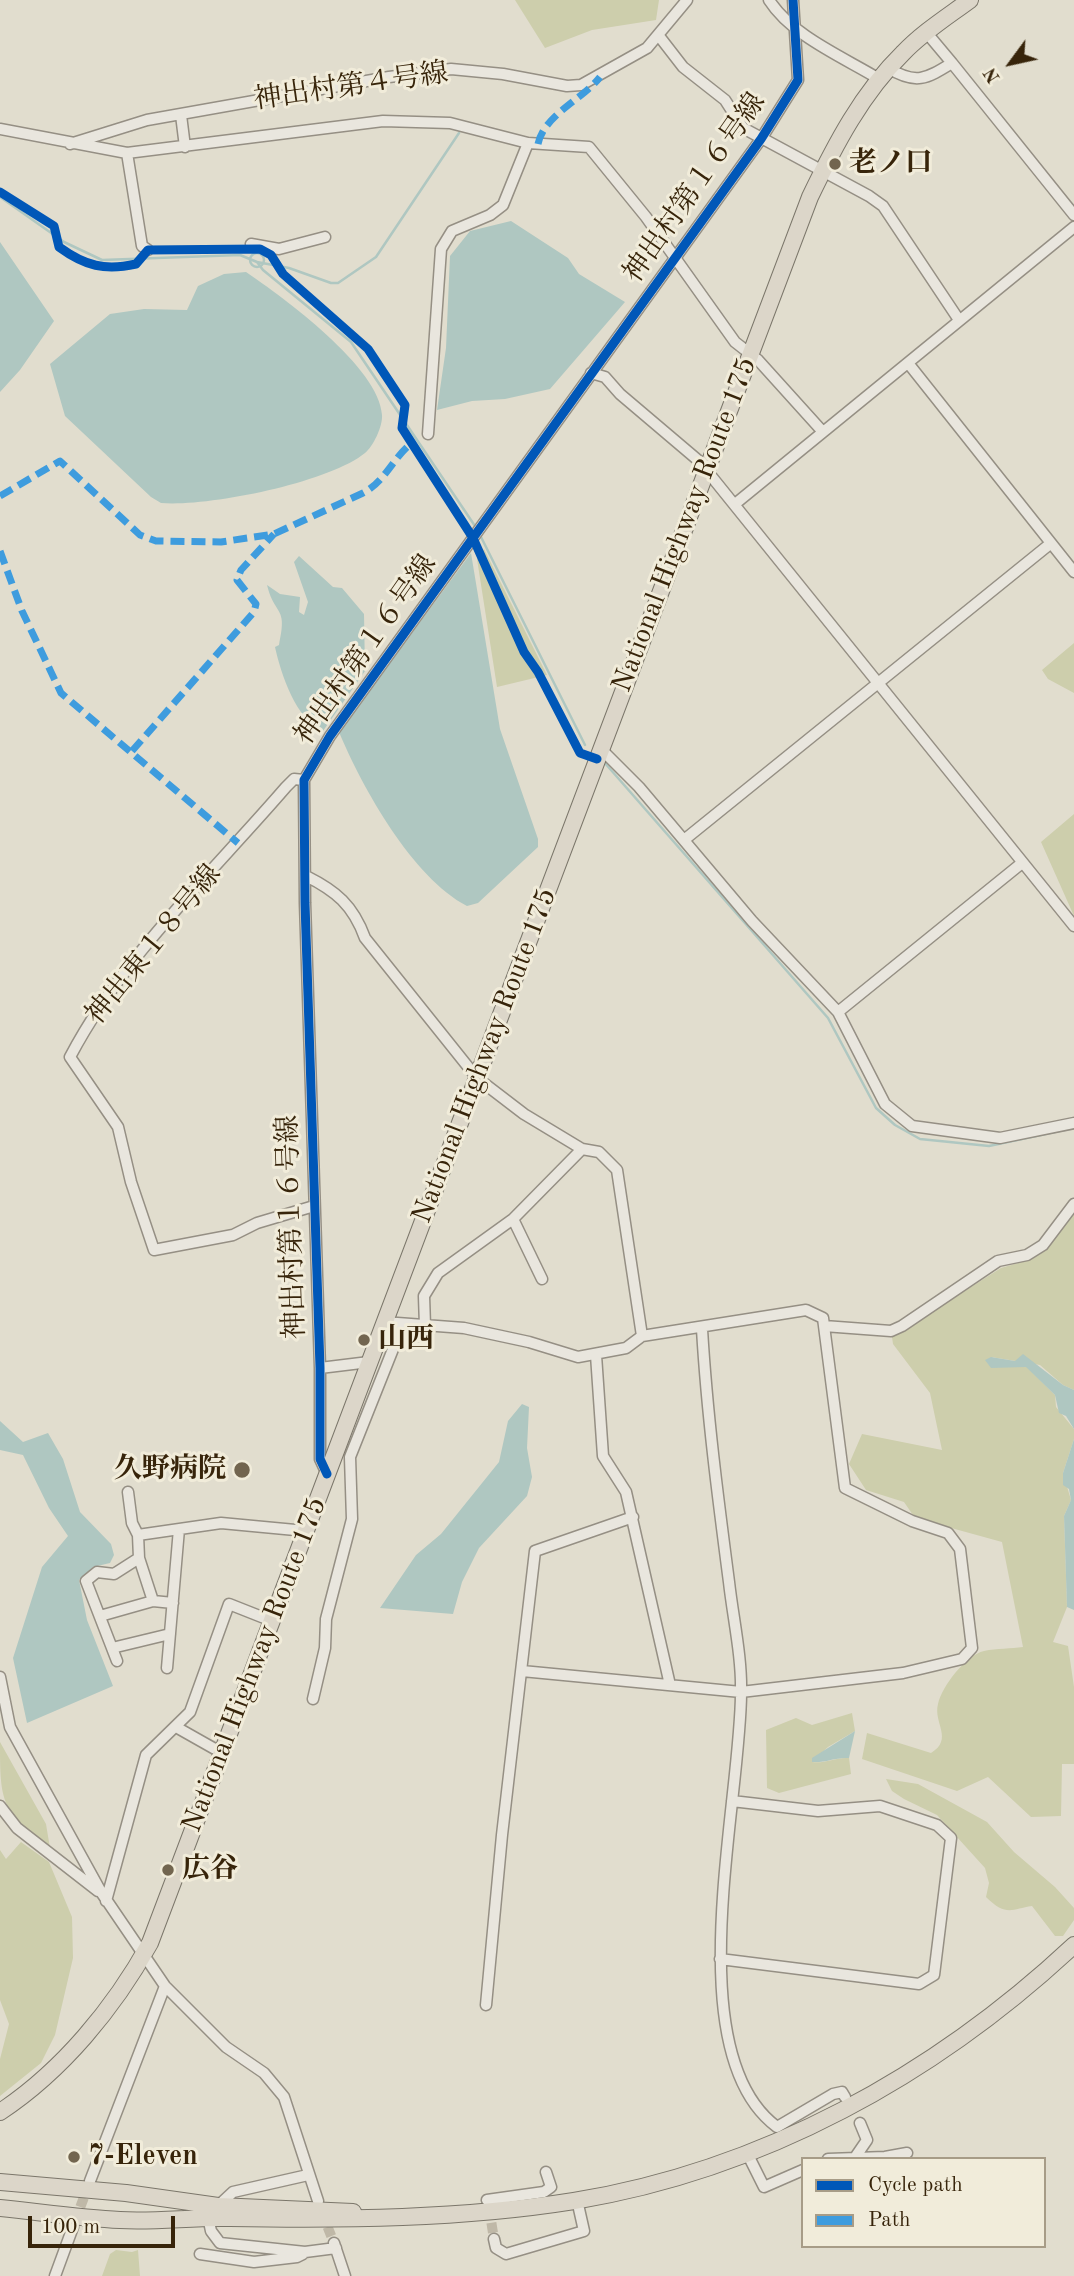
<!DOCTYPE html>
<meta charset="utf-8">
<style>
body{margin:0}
#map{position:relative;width:1074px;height:2276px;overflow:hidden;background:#e1ddce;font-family:"Old Standard TT",serif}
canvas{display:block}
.legend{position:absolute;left:801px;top:2157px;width:245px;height:91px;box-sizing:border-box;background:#f1ecda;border:2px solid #a79c87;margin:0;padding:9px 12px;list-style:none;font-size:21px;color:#37240a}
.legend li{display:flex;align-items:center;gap:14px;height:35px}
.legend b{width:35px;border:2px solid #a79c87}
.north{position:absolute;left:976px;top:28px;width:70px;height:70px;-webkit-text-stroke:5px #f1ecda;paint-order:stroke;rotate:237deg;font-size:19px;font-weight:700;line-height:28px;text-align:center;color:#37240a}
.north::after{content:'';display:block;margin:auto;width:24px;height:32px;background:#37240a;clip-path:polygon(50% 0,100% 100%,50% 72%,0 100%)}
.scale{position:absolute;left:28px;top:2216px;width:147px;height:32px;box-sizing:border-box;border:4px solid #37240a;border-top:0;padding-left:9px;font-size:21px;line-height:24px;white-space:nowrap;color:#37240a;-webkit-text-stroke:5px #f1ecda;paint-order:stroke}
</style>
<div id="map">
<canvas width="1074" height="2276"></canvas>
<ul class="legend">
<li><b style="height:9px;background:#0057b8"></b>Cycle path</li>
<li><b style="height:9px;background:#3e9cde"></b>Path</li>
</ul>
<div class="north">N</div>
<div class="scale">100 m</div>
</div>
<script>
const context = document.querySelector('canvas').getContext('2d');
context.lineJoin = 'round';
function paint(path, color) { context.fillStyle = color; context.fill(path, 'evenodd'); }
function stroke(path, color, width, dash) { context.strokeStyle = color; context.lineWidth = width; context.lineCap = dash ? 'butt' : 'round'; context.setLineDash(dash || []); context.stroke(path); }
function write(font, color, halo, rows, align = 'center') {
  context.font = font + ' "Old Standard TT","Noto Serif JP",serif'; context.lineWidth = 6; context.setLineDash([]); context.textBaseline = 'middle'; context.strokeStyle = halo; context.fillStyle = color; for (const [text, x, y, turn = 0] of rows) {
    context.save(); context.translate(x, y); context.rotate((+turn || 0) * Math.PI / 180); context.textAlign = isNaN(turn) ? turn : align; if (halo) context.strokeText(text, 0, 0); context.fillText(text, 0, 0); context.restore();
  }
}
paint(new Path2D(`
 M515,0H659L656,20L592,30L545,48Z
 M484,549L547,675L497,687L477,559Z
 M1074,643V693L1048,679L1042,670Z
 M1074,814V916L1041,842Z
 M1074,1211V1390L1063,1385L1040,1365L991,1357L1011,1367L1026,1366L1055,1395L1056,1407L1074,1429V1439L1063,1473L1071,1500L1064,1516L1067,1607L1053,1642L1068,1646L1074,1687V1764H1062L1061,1816L1031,1817L988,1777L957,1791L862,1759L867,1733L931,1753C954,1739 933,1723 938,1704C942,1686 966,1655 984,1651C997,1648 1011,1649 1023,1647L1002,1542L915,1518L904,1502L866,1490L849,1464L862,1434L942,1450L930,1393L893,1344L892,1337L1001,1268L1032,1259Z
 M852,1713L855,1731L828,1747L812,1762C825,1764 835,1757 849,1758L851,1774L779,1793L767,1788L766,1730L796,1718L812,1725Z
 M0,1742L46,1824L50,1848C1,1811 0,1803 0,1742Z
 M886,1779L918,1784L987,1822L1014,1852L1055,1887L1074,1908V1920L1063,1936H1055L1032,1906C1012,1909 1006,1917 986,1897L989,1883L985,1868L937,1815L904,1799L892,1791Z
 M21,1842L49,1862L72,1917L73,1958L55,2035L41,2063L0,2096V2059L9,2024L0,2000V1850L6,1859Z
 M116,2250L132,2252L138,2250L140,2276H102L110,2254Z`), '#cdceac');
paint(new Path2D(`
 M511,221L568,258L579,274L625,302L550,389L505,399L472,401L437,410L446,348L450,256L470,231Z
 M0,242L54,321L20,370L0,392Z
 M246,272C283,297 380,368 382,415C383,426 373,447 365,453C328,483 207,507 161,503L151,497L65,416L50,364L110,314L144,309L187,310L198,286L224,274Z
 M471,553L500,729L538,839V847L478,903L467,906C412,877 363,789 339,732Z
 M299,556L333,587L342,588L364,614L365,671L323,731C296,720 281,674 275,647L279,645C288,605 275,617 267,585L280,594L300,597L299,612L304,615L308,602L294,562Z
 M1023,1354L1063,1385L1074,1390V1429L1066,1416L1059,1413L1055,1395L1026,1367L991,1368L985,1360L991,1357L1015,1361Z
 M522,1404L529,1407L527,1448L532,1477L527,1496L479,1548L462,1582L453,1614L380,1608L416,1555L441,1534L499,1462L508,1421Z
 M0,1421L23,1442L48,1433L63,1459L80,1512L111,1544L114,1555L110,1563L93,1567L79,1580L87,1620L113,1686L27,1723L13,1658L42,1567L68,1536L49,1508L23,1455L0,1450Z
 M1074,1439V1610L1067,1607L1064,1516L1071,1500L1069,1489L1063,1485V1473Z
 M855,1731L849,1758C835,1757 826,1763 812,1762V1758Z`), '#afc7c1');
stroke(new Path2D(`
 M0,197L64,242L102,260L240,255L257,262L263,270L351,342L477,529
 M250 260a7 7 0 1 1 14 0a7 7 0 1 1-14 0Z
 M257,262L289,268L331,283H338L376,257L459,133
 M480,535L585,745
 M604,762L828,1018L876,1108L895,1125L920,1139L989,1146L1074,1128`), '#afc7c1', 2.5);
stroke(new Path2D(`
 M489,2208L494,2239
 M322,2213L334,2243
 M75,2221L89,2184`), '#bfb8a7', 10, [10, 5]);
const minor = new Path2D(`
 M769,0C792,36 843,57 879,79
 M926,32L952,63
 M659,36L683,67L725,100L743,128L869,196L883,206L959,320
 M888,68C916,85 926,79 952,63L1074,215
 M181,115L185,147
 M0,129L127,153L383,121L450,123L528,143L589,147L646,217L735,342L758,360L823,432
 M70,144L147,120L389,77L451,69L503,74L567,86L581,85L647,48L687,0
 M127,153L142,246L148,250
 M251,244L279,249L325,237
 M908,363L1074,572
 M591,373L605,377L620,394L699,461L1074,926
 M428,434L441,249L452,231L490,215L503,205L528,143
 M735,504L1074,227
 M601,749L639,787L752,921L838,1012L885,1104L912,1126L1000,1138L1074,1123
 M304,780L294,779L286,787C211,874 123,956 70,1057L118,1127L131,1182L154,1250L233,1235L257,1223L314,1206
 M684,840L1050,544
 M306,876C336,891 353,905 365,938L477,1078L524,1114L582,1149L599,1152L617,1170L642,1336
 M838,1012L1022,863
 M513,1219L542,1279
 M384,1322L464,1328L529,1342L578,1357L626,1348L642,1336L806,1310L823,1318L845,1488L912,1521L948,1533L960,1549L972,1648L962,1659L903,1673L741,1692L522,1671
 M425,1326L424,1296L438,1273L513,1219L582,1149
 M824,1326L891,1331L902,1326L998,1261L1027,1255L1043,1245L1074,1204
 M702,1329C707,1414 718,1498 729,1582C733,1618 742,1657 741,1693C741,1803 677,2053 777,2127L833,2094L842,2092L845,2097
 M596,1355L603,1456L626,1492L670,1685
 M320,1368L369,1362
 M327,1474L320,1459V1368L305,903L304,780L330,736L761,139L798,80L793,0
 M128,1492L132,1523L138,1535L221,1523L306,1531
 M139,1558L153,1601
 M100,1616L153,1601L173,1603
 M112,1648L170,1634
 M117,1661L86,1581L97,1572L114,1574L139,1558L138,1535
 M167,1668L179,1529
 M0,1677L10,1727L101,1892L165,1986L226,2047L264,2073L284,2097L318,2201
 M313,1699L325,1648L326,1619L352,1519L350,1457L403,1324
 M176,1727L222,1753
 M0,1806L17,1828L98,1891
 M106,1901L146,1755L190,1712L229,1604L272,1621
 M720,1959L919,1984L934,1975L951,1838L937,1825L880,1806L818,1811L732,1801
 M486,2005L502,1835L535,1551L633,1517
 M747,2153L764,2187L803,2170
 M856,2156L867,2140L860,2123
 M828,2159L885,2157L907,2153
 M90,2181L165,1986
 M487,2200L544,2192L551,2187L546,2172
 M218,2206L233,2192L308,2175
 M208,2217L211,2231L220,2243L305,2252L336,2248
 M494,2239L496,2248L506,2254L584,2231L577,2200
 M334,2243L345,2276
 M200,2254L254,2262L297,2257L303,2254
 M55,2276L73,2227`);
const highway = new Path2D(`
 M0,2112C62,2071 114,2008 150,1943L810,197C835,145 862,93 903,53C923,32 947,17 970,0
 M0,2182L126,2193L218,2206L353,2212
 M0,2208C40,2212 80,2218 120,2220C157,2222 193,2217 230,2218C344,2220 461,2219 574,2201C763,2170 935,2075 1074,1945`);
stroke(minor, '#958f84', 13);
stroke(highway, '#7b766a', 18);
stroke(minor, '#e9e6de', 10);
stroke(highway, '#dcd6c9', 16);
stroke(new Path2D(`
 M538,144C544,115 583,99 600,77
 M0,496L60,461L140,535L156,541L221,542L274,534L363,493C386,481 393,457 413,442
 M0,551L22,611L61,693L238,843
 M132,751L254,612L256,604L237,580L241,570L274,534`), '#3e9cde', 7, [14, 7]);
stroke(new Path2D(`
 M0,192L54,226L59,247C85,266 105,271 136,264L148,250L260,249L271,255L283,274L368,349L405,405L402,428L473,538L524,652L538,672L580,753L597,759
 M327,1474L320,1459V1368L305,903L304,780L330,736L761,139L798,80L793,0`), '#0057b8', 9);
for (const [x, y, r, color] of [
 [835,164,7,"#72654f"],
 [364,1340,7,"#72654f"],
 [242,1470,9,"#72654f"],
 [168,1870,7,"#72654f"],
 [74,2157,7,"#72654f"]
]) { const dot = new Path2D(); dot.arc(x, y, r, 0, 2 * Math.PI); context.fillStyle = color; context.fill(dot); stroke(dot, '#f1ecda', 2.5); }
write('28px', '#37240a', '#f1ecda', [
 ["神出村第４号線",351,87,-8],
 ["神出村第１６号線",695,188,-55],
 ["National Highway Route 175",685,525,-69],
 ["神出村第１６号線",366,650,-55],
 ["神出東１８号線",154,945,-51],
 ["National Highway Route 175",485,1056,-69],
 ["神出村第１６号線",292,1227,-92],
 ["National Highway Route 175",255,1665,-69]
]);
write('bold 28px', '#37240a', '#f1ecda', [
 ["老ノ口",849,164],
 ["山西",378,1340],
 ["久野病院",226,1470,"right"],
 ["広谷",182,1870],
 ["7-Eleven",88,2157]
], 'left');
</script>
